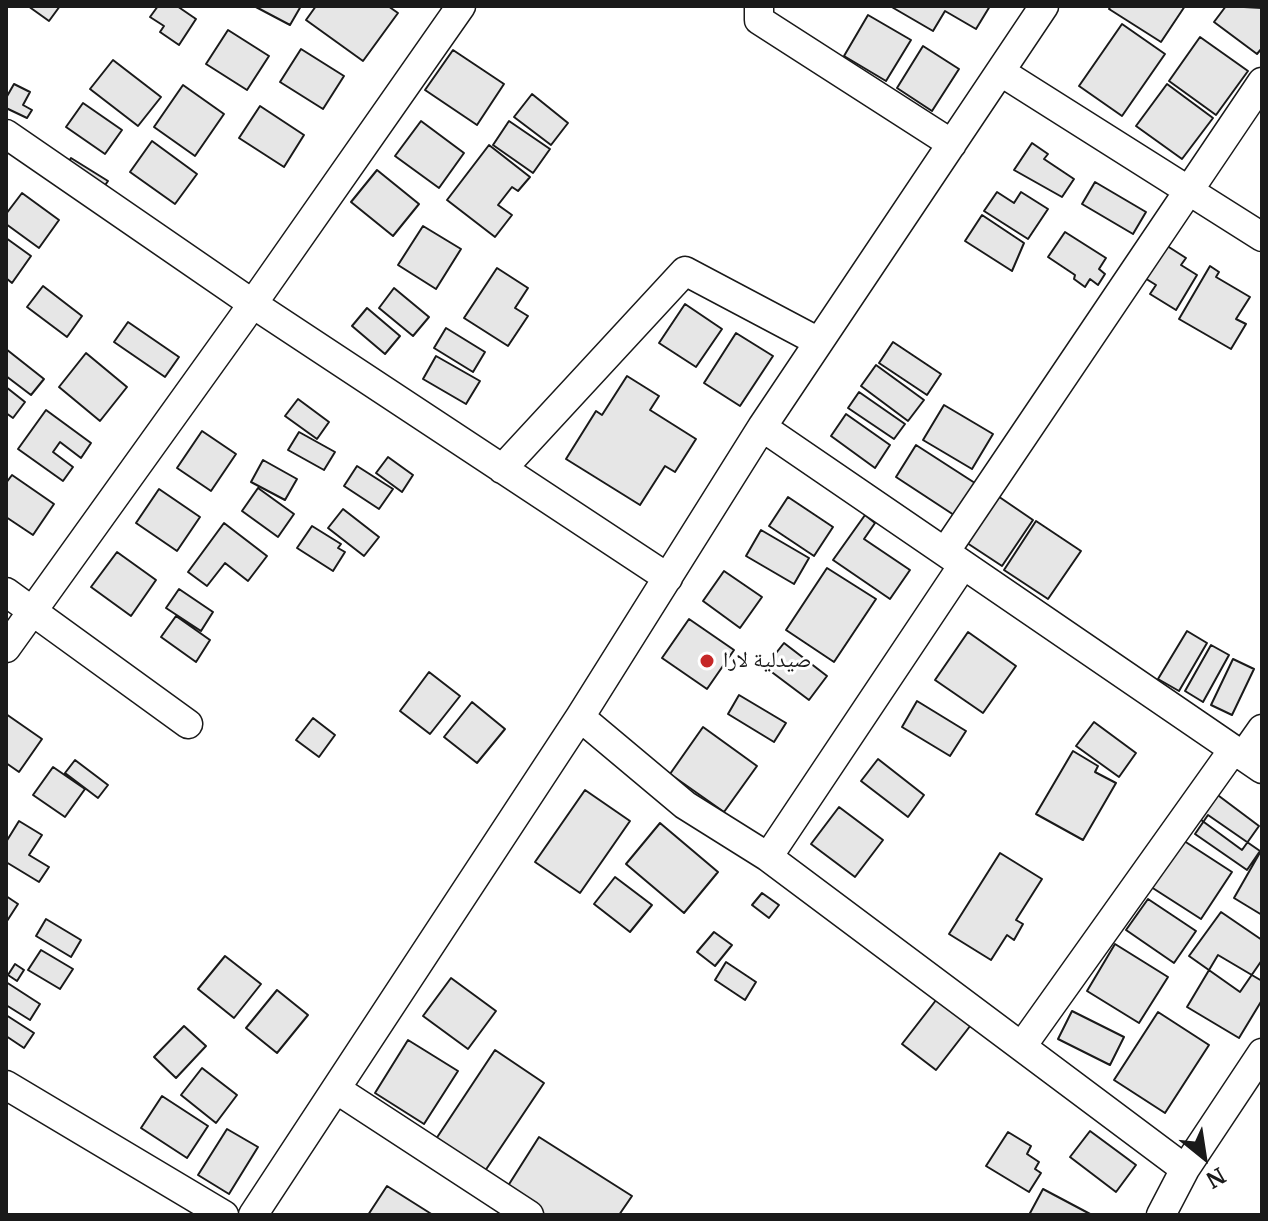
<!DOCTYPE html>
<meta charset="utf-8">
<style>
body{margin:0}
#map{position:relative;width:1268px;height:1221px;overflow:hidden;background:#fff;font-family:Merriweather,serif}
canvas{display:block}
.frame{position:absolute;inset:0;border:8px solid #1a1a1a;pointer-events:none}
.north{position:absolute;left:1164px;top:1117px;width:80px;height:80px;-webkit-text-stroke:6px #fff;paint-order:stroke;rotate:150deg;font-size:22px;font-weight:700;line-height:32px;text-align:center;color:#1a1a1a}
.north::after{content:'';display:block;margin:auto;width:28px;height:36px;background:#1a1a1a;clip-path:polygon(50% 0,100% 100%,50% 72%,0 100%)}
</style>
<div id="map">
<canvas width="1268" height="1221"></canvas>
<div class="frame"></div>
<div class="north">N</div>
</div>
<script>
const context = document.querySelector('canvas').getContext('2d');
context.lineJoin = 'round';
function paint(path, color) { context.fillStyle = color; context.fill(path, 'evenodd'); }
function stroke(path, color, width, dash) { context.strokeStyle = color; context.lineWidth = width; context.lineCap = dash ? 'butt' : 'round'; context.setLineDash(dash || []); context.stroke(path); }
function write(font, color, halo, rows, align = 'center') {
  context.font = font + ' Merriweather,"Noto Naskh Arabic",serif'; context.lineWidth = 6; context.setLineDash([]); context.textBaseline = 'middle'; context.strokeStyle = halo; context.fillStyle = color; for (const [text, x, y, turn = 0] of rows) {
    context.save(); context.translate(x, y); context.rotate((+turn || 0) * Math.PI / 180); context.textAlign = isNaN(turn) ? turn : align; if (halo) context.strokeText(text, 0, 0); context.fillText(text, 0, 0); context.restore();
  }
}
const building = new Path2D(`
 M28,6H60L49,21Z
 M158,6H177L196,19L179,45L160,32L164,26L150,17Z
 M254,6H301L290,25Z
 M316,6H388L398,13L363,61L306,20Z
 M890,6H990L976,29L945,11L933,31Z
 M1111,6H1185L1161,42L1109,9Z
 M1226,6L1262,8V48L1257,54L1214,22Z
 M868,15L911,40L886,81L844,56Z
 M1122,24L1165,54L1122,116L1079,86Z
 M228,30L269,56L247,90L206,64Z
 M1200,37L1248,71L1216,115L1169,81Z
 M923,46L959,69L932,111L897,88Z
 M301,49L344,76L323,109L280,82Z
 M453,50L504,84L477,125L425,90Z
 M113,60L161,97L138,126L90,89Z
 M14,84L30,92L23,105L32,110L27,118L6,108V98Z
 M1167,84L1213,118L1182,159L1136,126Z
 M183,85L224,114L195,156L154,127Z
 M532,94L568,123L551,145L514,117Z
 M83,103L122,130L105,154L66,127Z
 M260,106L304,135L284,167L239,138Z
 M421,121L464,153L439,188L395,156Z
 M509,121L550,149L533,173L493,145Z
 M152,141L197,174L175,204L130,172Z
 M1032,143L1048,154L1044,159L1074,179L1062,197L1014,170Z
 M489,145L530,177L518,191L512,187L498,205L512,215L495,237L447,200Z
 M71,158L108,181L101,191L65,168Z
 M377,170L419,204L393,236L351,202Z
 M1095,182L1146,212L1133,234L1082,204Z
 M997,192L1014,203L1021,192L1048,209L1028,239L984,211Z
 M22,193L59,220L39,248L6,224V214Z
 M982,215L1024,243L1012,271L965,241Z
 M423,226L461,249L436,289L398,265Z
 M1065,232L1106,258L1099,269L1105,274L1098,285L1090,279L1085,287L1074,279L1075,275L1048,257Z
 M6,238L31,256L12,283L6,278Z
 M1161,242L1186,258L1181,265L1197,275L1176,310L1150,294L1156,285L1140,275Z
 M1210,266L1219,272L1216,277L1250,297L1236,319L1246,324L1231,349L1179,319Z
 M497,268L528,288L515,308L528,316L508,346L464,318Z
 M43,286L82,316L67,337L27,307Z
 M394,288L429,317L413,336L379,308Z
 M685,304L722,329L696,367L659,343Z
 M367,308L400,336L385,354L352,326Z
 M128,322L179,357L165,377L114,342Z
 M446,328L485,352L473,372L434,348Z
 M736,333L773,356L740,406L704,383Z
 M893,342L941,374L927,395L879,363Z
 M6,349L44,379L31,395L6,376Z
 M86,353L127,387L100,421L59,387Z
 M436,356L480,381L466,404L423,379Z
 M876,365L924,400L908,421L861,386Z
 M627,376L659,396L650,410L696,439L675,472L665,466L640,505L566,459L596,411L602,415Z
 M6,387L25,402L13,418L6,413Z
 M859,392L905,424L894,439L848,408Z
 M298,399L329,422L317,439L285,416Z
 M944,405L993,434L972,469L923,440Z
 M46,410L91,443L81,458L60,442L53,452L73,467L63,481L18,449Z
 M846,414L890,445L875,468L831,436Z
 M202,431L236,454L211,491L177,468Z
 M299,432L335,452L324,470L288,450Z
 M916,445L978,485L957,517L896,477Z
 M388,457L413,475L402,492L376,473Z
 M263,460L297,479L285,500L251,482Z
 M357,466L393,489L379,509L344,486Z
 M12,475L54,504L33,535L6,517V483Z
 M258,488L294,514L278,537L242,511Z
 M159,489L200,517L177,551L136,523Z
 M992,492L1033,520L1002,566L961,539Z
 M788,497L833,527L814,556L769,526Z
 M343,509L379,537L364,556L328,528Z
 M865,515L875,523L864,539L910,570L890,599L833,560Z
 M1036,521L1081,551L1048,599L1004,570Z
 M224,523L267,556L248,581L225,563L207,586L188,572Z
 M312,526L341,544L338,548L345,552L333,571L297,548Z
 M761,530L809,558L794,584L746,556Z
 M117,552L156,580L131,616L91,587Z
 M827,568L876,599L834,662L786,630Z
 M724,571L762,597L740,628L703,601Z
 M179,589L213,612L201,631L166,608Z
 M176,616L210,640L196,662L161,637Z
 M689,619L734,650L707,689L662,658Z
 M1187,631L1207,643L1179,691L1158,679Z
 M968,632L1016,666L983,713L935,680Z
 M784,643L827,676L809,700L765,667Z
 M1211,645L1229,655L1203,702L1185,691Z
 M1233,659L1254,669L1232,715L1211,705Z
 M429,672L460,696L430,734L400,711Z
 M739,695L786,723L774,742L728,714Z
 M917,701L966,731L950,756L902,727Z
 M472,702L505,729L477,763L444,737Z
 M6,714L42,739L19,772L6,763Z
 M313,718L335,735L319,757L296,740Z
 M1094,722L1136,753L1119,777L1076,746Z
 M703,727L757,766L724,812L670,774Z
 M1073,751L1098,766L1095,772L1116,783L1083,840L1036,814Z
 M878,759L924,795L908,817L861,781Z
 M75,760L108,785L98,798L65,773Z
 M53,767L85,789L65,817L33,795Z
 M585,790L630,821L580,893L535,862Z
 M1215,793L1259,826L1242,850L1197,817Z
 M839,807L883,840L855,877L811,844Z
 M1208,815L1260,851L1247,870L1195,834Z
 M19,821L42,835L29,855L49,867L39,882L6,862V842Z
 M660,823L718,872L684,913L626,864Z
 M1178,837L1232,872L1201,919L1148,885Z
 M1262,849V915L1234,898Z
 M1000,853L1042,879L1016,920L1023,924L1014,940L1007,935L991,960L949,934Z
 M615,877L652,905L630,932L594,904Z
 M762,893L779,905L769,918L752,905Z
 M6,896L18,904L7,921L6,920Z
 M1148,899L1196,931L1174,963L1126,930Z
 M1221,912L1262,940V960L1240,992L1189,956Z
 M46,919L81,940L71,957L36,936Z
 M714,932L732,945L715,966L697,952Z
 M1115,944L1168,977L1139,1023L1087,991Z
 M41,950L73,969L60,989L28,970Z
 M1218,955L1262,981V1000L1239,1038L1187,1007Z
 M225,956L261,984L234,1018L198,989Z
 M726,962L756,982L745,1000L715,980Z
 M15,964L24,970L17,981L8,975Z
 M451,978L496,1011L468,1049L423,1016Z
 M6,982L40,1004L30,1020L6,1005Z
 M277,990L308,1015L277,1053L246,1028Z
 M940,995L974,1021L936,1070L902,1044Z
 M1072,1011L1124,1037L1110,1065L1058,1039Z
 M1158,1012L1209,1045L1165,1113L1114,1080Z
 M6,1015L34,1033L24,1048L6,1036Z
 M184,1026L206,1046L176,1078L154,1057Z
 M408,1040L458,1071L424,1124L375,1093Z
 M495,1050L544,1083L485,1171L436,1139Z
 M202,1068L237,1095L216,1123L181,1095Z
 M162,1096L208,1126L187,1158L141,1128Z
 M227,1129L258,1147L229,1194L198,1175Z
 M1090,1131L1136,1165L1116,1192L1070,1157Z
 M1008,1132L1031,1146L1027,1154L1039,1162L1035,1169L1041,1173L1029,1192L986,1166Z
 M539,1137L632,1196L619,1215H546L506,1189Z
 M387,1186L433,1215H368Z
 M1043,1189L1092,1215H1029Z`);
paint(building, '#e6e6e6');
stroke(building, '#1a1a1a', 2);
const minor = new Path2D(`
 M759,6V20L952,144
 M1001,72L1262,237
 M6,134L253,304L668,578
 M762,427L1262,769
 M502,469L685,271L819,342
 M945,552L1262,82
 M6,592L188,724
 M6,648L242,319L461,6
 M580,717L685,805L768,857L1185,1169
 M1243,756L1262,729
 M768,857L963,565
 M1022,1046L1233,750
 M6,1085L224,1215
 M336,1089L529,1215
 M253,1215L580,717L762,427L1044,6
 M1161,1215L1185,1169L1262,1053`);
stroke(minor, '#1a1a1a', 31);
stroke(minor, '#fff', 28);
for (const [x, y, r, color] of [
 [707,661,8,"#c62828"]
]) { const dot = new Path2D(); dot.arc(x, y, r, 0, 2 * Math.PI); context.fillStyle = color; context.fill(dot); stroke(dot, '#fff', 3); }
write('22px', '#1a1a1a', '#fff', [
 ["صيدلية لارا",723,661]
], 'left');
</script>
